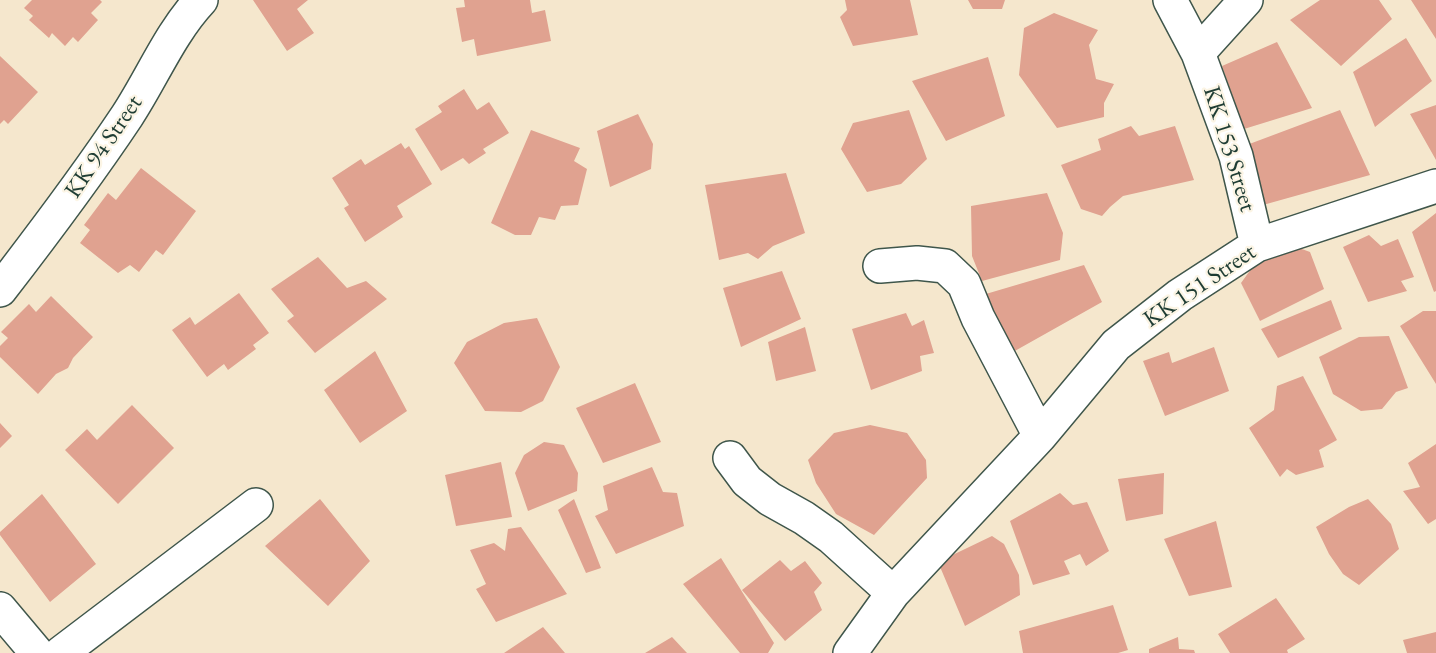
<!DOCTYPE html>
<style>
body{margin:0}
canvas{display:block;background:#f5e7cd}
</style>
<canvas width="1436" height="653"></canvas>
<script>
const context = document.querySelector('canvas').getContext('2d');
context.lineJoin = 'round';
function paint(path, color) { context.fillStyle = color; context.fill(path, 'evenodd'); }
function stroke(path, color, width, dash) { context.strokeStyle = color; context.lineWidth = width; context.lineCap = dash ? 'butt' : 'round'; context.setLineDash(dash || []); context.stroke(path); }
function write(font, color, halo, rows, align = 'center') {
  context.font = font + ' "EB Garamond",serif'; context.lineWidth = 4.5; context.setLineDash([]); context.textBaseline = 'middle'; context.strokeStyle = halo; context.fillStyle = color; for (const [text, x, y, turn = 0] of rows) {
    context.save(); context.translate(x, y); context.rotate((+turn || 0) * Math.PI / 180); context.textAlign = isNaN(turn) ? turn : align; if (halo) context.strokeText(text, 0, 0); context.fillText(text, 0, 0); context.restore();
  }
}
paint(new Path2D(`
 M32,0H100L102,2L91,13L98,20L78,42L73,37L65,46L52,33L49,38L29,20L33,16L24,8Z
 M253,0H308L297,9L314,33L287,51Z
 M464,0H530L532,13L545,10L551,41L477,56L474,39L462,42L456,8L465,7Z
 M845,0H910L918,35L853,46L840,17L847,10Z
 M968,0H1005L1002,9H973Z
 M1320,0H1379L1392,19L1341,66L1290,20Z
 M1411,0H1436V39Z
 M1054,13L1098,30L1089,45L1096,79L1114,84L1104,103V117L1057,128L1019,75L1024,28Z
 M1406,38L1432,81L1375,127L1353,72Z
 M1277,42L1312,108L1244,129L1222,66Z
 M0,56L38,92L8,124L4,120L0,124Z
 M988,57L1005,116L946,141L912,81Z
 M464,89L477,110L489,102L509,133L483,149L486,153L469,164L463,158L441,171L415,129L442,112L438,106Z
 M1436,105V160L1410,114Z
 M909,110L927,159L901,184L867,192L841,149L853,123Z
 M1340,110L1370,175L1263,205L1244,146Z
 M638,114L653,144L651,169L610,187L597,131Z
 M1131,126L1139,136L1175,126L1194,180L1123,196L1110,207L1102,216L1081,209L1061,165L1101,150L1098,139Z
 M531,130L580,148L574,161L587,169L578,205L561,206L555,220L539,217L531,235H515L491,223Z
 M401,143L405,149L409,146L432,184L397,206L403,217L365,242L344,208L349,205L332,178L361,159L365,165Z
 M141,168L196,211L163,255L156,250L139,272L130,265L118,273L80,243L90,230L84,225L108,193L116,200Z
 M786,173L805,233L773,246L758,259L748,253L719,260L705,185Z
 M1047,193L1063,233L1060,260L982,281L972,256L971,206Z
 M1436,213V291L1434,292L1412,232Z
 M1369,235L1381,246L1398,239L1414,277L1401,281L1407,291L1368,302L1343,247Z
 M1291,245L1310,252L1324,289L1260,321L1241,283L1259,258Z
 M318,257L347,288L366,281L387,299L315,353L287,321L294,316L271,289Z
 M1084,265L1102,302L1013,352L979,296Z
 M782,271L801,319L741,347L723,288Z
 M239,293L269,333L253,345L256,349L228,370L224,364L207,377L172,330L190,317L195,325Z
 M51,296L93,337L73,358L68,368L56,374L38,394L0,357V346L8,338L1,332L29,304L36,312Z
 M1331,300L1342,329L1278,358L1261,329Z
 M1423,311H1436V384L1400,326Z
 M906,313L912,326L924,320L934,353L920,356L922,371L871,390L852,329Z
 M537,318L560,367L543,401L521,412L485,411L454,363L467,342L504,323Z
 M805,327L816,371L776,381L768,342Z
 M1389,336L1408,388L1396,392L1382,409L1361,411L1333,394L1319,357L1359,337Z
 M1214,347L1229,391L1165,416L1143,361L1169,352L1172,363Z
 M375,351L407,411L360,443L324,390Z
 M1303,376L1337,440L1319,450L1324,467L1296,475L1287,469L1280,477L1249,428L1274,410L1277,386Z
 M635,383L661,442L603,463L576,408Z
 M132,405L174,448L118,504L65,450L87,429L97,440Z
 M0,423L12,436L0,448Z
 M870,425L907,433L926,460L927,478L874,535L836,514L816,483L808,460L834,433Z
 M544,442L564,445L578,473L577,491L528,511L515,473L524,455Z
 M1436,444V519L1428,524L1403,491L1420,487L1408,463Z
 M501,462L512,517L456,526L445,475Z
 M652,467L663,492L677,493L684,526L616,554L595,516L608,510L603,486Z
 M1164,473L1163,514L1126,521L1118,479Z
 M1060,493L1073,505L1087,502L1109,551L1086,566L1080,554L1064,561L1070,574L1033,585L1010,521Z
 M42,494L96,564L50,602L0,535V532Z
 M320,499L370,561L328,606L265,546Z
 M574,499L601,568L586,573L558,510Z
 M1368,499L1391,524L1399,549L1359,585L1343,574L1329,554L1316,527L1349,507Z
 M1216,521L1232,587L1189,596L1164,539Z
 M521,527L567,594L496,622L476,589L486,584L470,550L494,543L505,551L508,529Z
 M992,536L1004,544L1019,575L1020,595L965,626L938,562Z
 M721,558L774,643L768,653H740L683,584Z
 M780,560L791,571L805,561L822,583L814,592L822,610L785,641L742,590Z
 M1276,598L1305,639L1287,650L1288,653H1230L1218,634Z
 M1113,605L1128,650L1118,653H1023L1019,631Z
 M543,627L565,653H504Z
 M1436,632V653H1407L1403,640Z
 M672,637L687,653H645Z
 M1178,637L1179,649L1194,650L1195,653H1149V649Z`), '#e0a290');
const minor = new Path2D(`
 M1170,0L1198,53
 M1246,0L1198,53L1236,156L1257,245
 M880,266L917,263L945,266L964,284L978,318L1040,436
 M0,290C44,233 87,176 127,116C152,78 170,33 201,0
 M730,458L747,481L770,499L804,518L831,537L893,593
 M0,609L37,653
 M61,653L256,505
 M850,653L893,593L1040,436L1116,345L1180,295L1257,245L1436,186`);
stroke(minor, '#3f564b', 36);
stroke(minor, '#fff', 33);
write('24px', '#1f3d34', '#fcf5e5', [
 ["KK 94 Street",104,147,-56],
 ["KK 153 Street",1229,149,73],
 ["KK 151 Street",1200,286,-34]
]);
</script>
